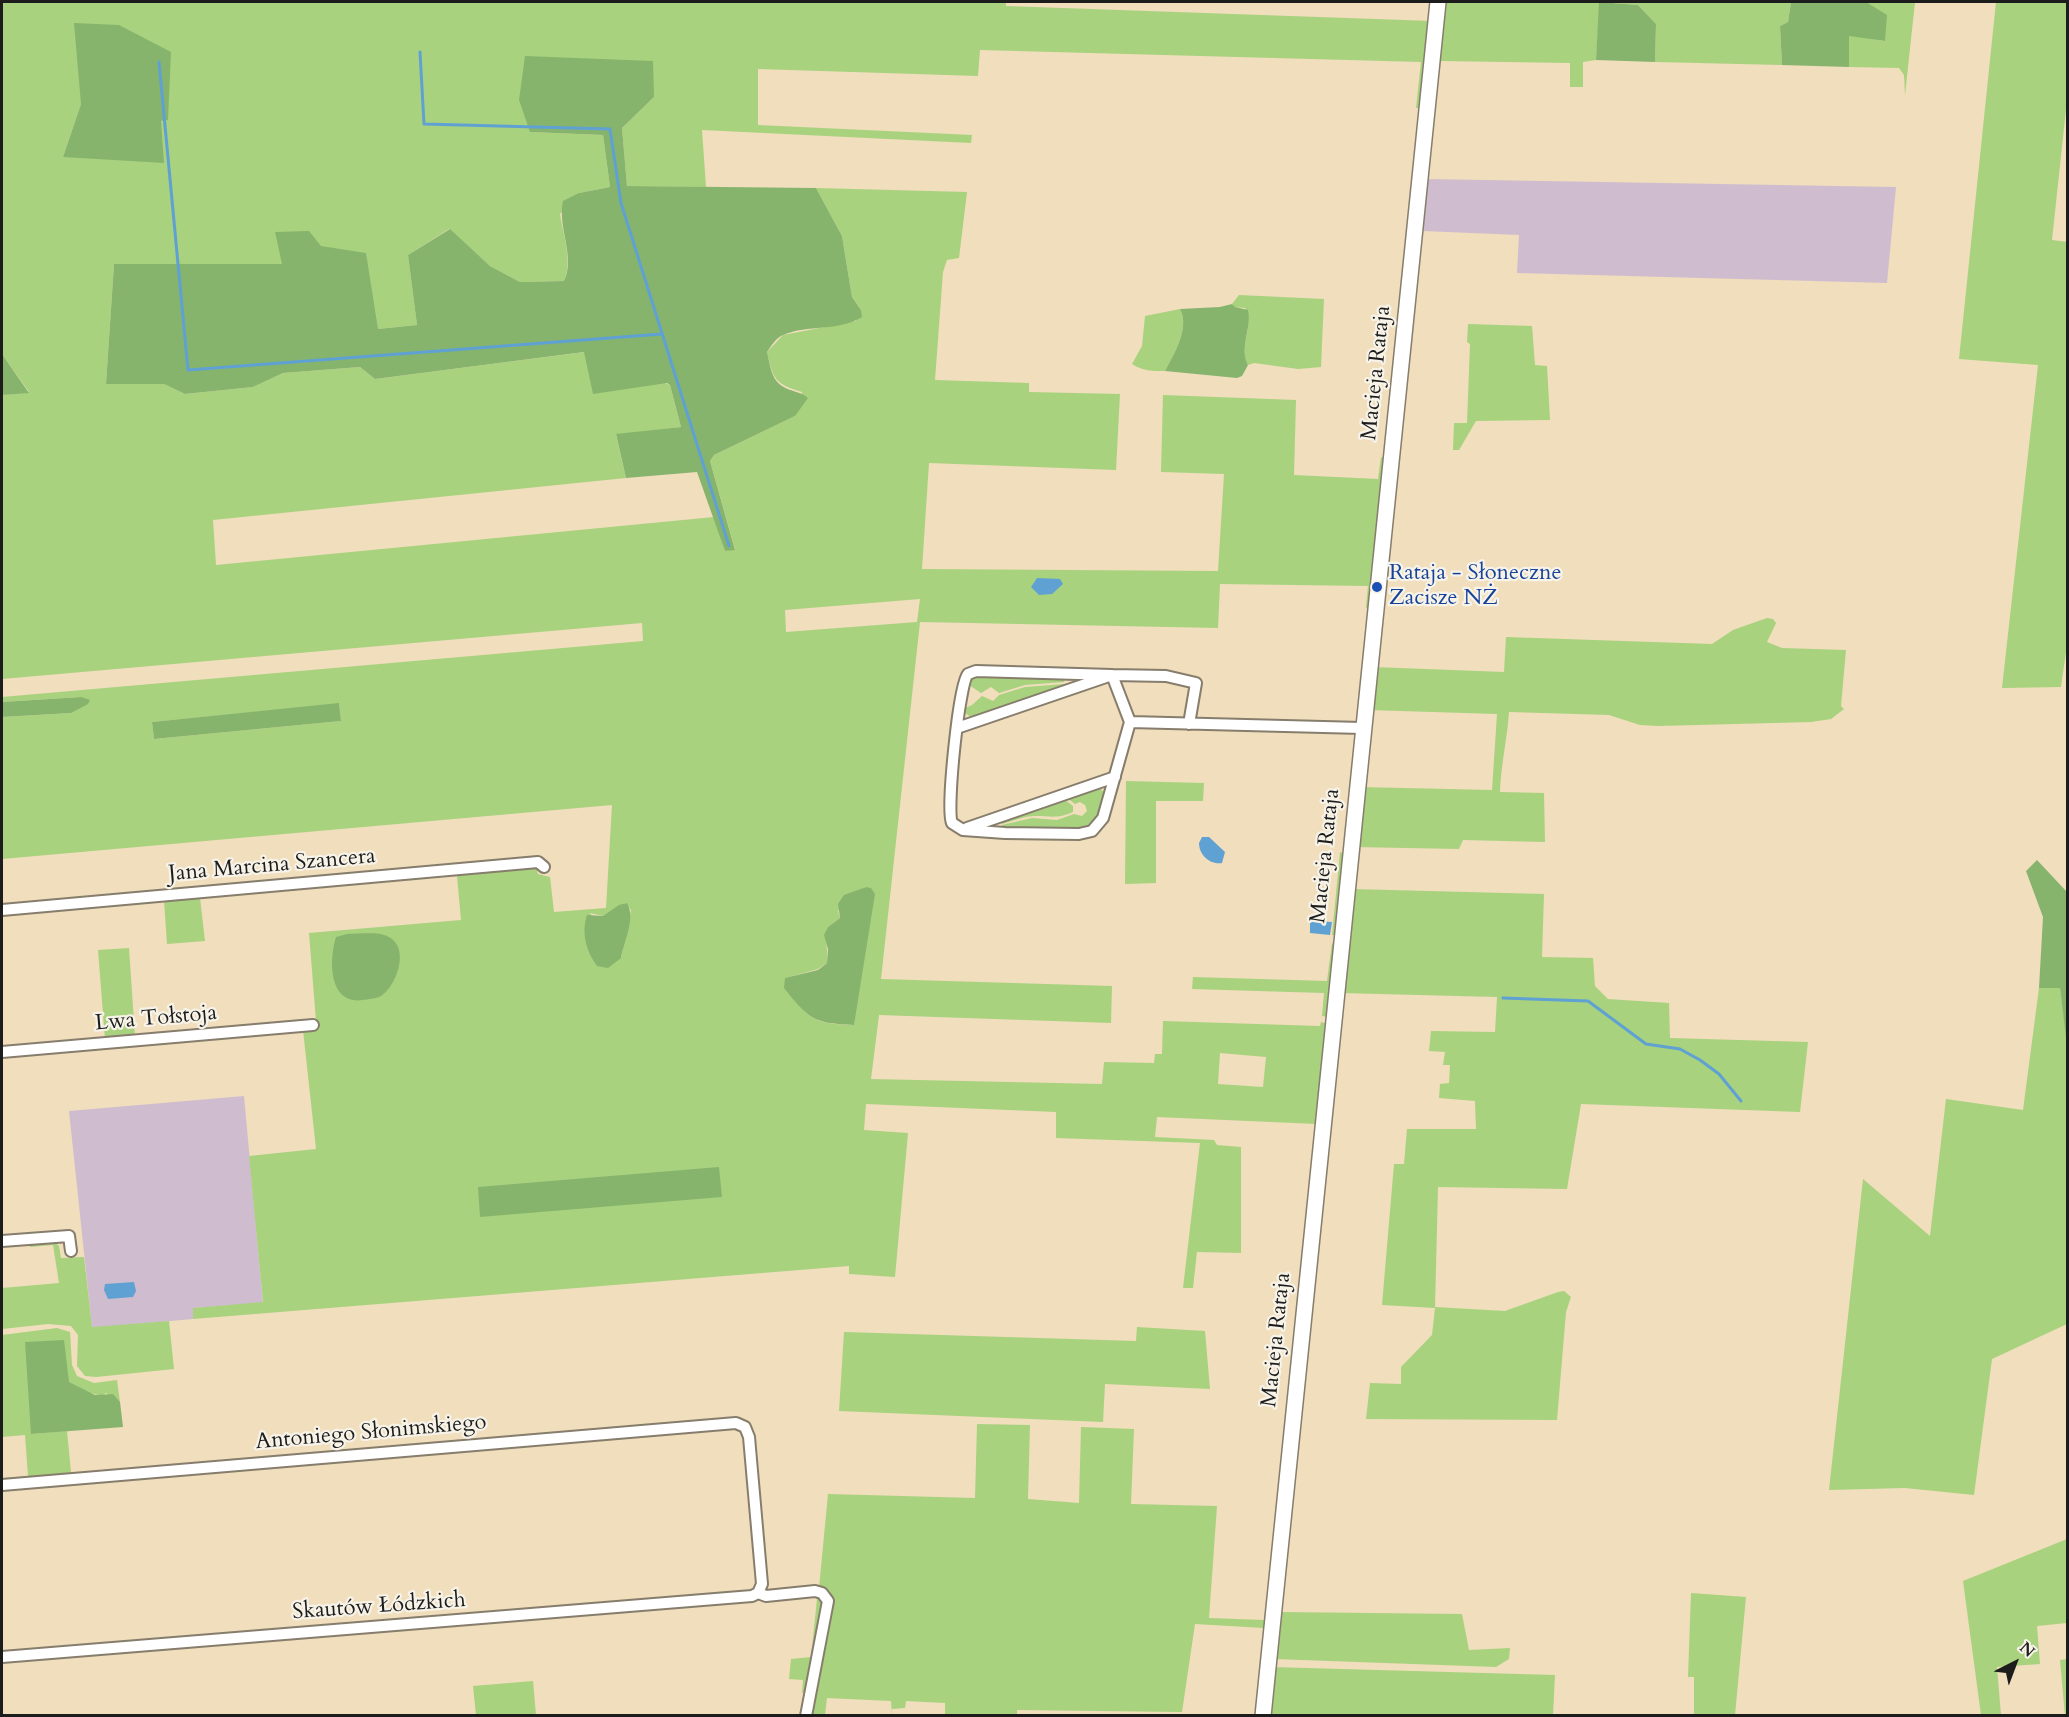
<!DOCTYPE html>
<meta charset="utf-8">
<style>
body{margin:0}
#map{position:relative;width:2069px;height:1717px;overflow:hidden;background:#f0debd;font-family:Cardo,serif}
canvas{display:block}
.frame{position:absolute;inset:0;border:3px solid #1c1c1c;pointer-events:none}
.north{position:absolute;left:1985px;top:1633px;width:60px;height:60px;-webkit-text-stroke:4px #f7f3e8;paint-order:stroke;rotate:42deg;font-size:16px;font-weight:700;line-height:24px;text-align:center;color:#1c1c1c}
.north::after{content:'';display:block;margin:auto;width:21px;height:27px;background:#1c1c1c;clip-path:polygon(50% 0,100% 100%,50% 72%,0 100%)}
</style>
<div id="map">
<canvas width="2069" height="1717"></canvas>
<div class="frame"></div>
<div class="north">N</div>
</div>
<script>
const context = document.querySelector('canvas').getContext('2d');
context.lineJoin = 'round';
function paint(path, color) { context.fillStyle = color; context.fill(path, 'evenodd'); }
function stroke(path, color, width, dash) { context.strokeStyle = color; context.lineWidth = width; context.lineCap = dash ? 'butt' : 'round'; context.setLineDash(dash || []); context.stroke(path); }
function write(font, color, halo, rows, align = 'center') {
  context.font = font + ' Cardo,serif'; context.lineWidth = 4.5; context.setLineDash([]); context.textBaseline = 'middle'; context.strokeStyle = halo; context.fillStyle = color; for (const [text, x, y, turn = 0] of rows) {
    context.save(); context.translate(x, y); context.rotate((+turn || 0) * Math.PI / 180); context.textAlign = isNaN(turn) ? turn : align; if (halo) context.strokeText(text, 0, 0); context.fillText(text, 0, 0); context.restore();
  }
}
paint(new Path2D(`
 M1428,179L1896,187L1887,283L1517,273L1519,235L1423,231Z
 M244,1096L263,1303L193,1308V1319L92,1328L69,1111Z`), '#cfbdcf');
paint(new Path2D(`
 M2,2H1006V6L1432,21L1421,108H1416L1421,62L980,50L978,76L758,69V125L972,135L971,143L702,130L706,187L627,186L622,128L654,97L530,132L603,135L610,187L579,193L560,214C563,234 573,262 564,281L520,282L490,266L449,229L408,255L417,325L378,329L283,264H114L106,384H164L185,394L253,387L283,373L360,367L375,379L585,352L670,385L681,427L616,435L626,478L213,520L216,565L714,517L725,551L735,549L710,461L714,455L795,416L802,392C775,384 773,379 767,352L783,335L856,321L861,310L852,297L842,236L816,188L967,192L959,258L947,260L943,272L935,380L1029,383V392L1120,394L1116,470L929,463L922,569L1218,571L1224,474L1161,472L1163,395L1296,400L1294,475L1378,479L1381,457L1387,460L1373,581L1370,582V607L1366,608L1368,586L1220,584L1218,628L920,622L881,979L1112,986L1111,1023L879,1015L871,1079L1102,1084L1104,1062L1154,1063L1155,1054H1162L1163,1021L1320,1026L1321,1022L1325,1023L1317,1124L1157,1117L1155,1137L1214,1140L1217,1145L1241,1147V1253L1197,1252L1193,1288H1183L1200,1143L1056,1138V1112L866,1104L864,1130L908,1133L895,1277L849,1274V1266L193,1319V1308L263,1302L249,1156L316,1149L303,1030L316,1021L309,933L461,920L457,876H449L450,873L536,867L538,874L550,877L554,912L606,908L612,805L2,859V717L71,713L81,697L2,702V697L643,641L642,623L2,679V395L29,392L2,354ZM81,104L168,119L63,157ZM920,599L917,622L786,632L785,610ZM339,704L341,721L154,739L152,722ZM866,887L854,1025C810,1024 803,1017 786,978L818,969L827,963C828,949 825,940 828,927L840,918L838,911L856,891ZM626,903L631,910L621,958L590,913L603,916ZM1220,1053L1266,1057L1263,1087L1218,1084Z
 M1442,2L1522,3V2H1791L1788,22L1780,26L1782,65L1655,62L1656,24L1638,5L1600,2L1596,60L1583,62V87H1570V63L1440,61L1437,81Z
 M1866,2H1915L1905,95L1904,75L1899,68L1849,67V35L1884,41Z
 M1996,2H2067V100L2052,240L2068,242V638L2061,687L2002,688L2038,365L1959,359Z
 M1239,295L1324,299L1321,367L1298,369L1254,363L1248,365C1238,344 1255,329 1245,308L1234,307L1232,304Z
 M1180,309C1190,328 1174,354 1165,371C1153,371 1142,371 1132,364L1142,346L1145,316Z
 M1468,324L1532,326L1535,365L1547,366L1550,420L1476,421L1459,450H1453L1454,423H1467L1470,344L1467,342Z
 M1767,618L1773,619L1776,623L1767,642L1782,648L1846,650L1841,706L1844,709L1831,719L1811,722L1658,726L1640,725L1609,715L1509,712C1507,740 1501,764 1500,792L1544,793L1545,842L1463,840L1459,849L1354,847L1360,787L1492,790L1497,714L1368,710L1373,667L1504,672L1506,637L1712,644L1733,630Z
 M972,676L1065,678L1064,682L1025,685L999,693L991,687L981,693L966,683Z
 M1064,684L1066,686L972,718L964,712L963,709L972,705L982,696L993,701L999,695L1025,687Z
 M1126,781L1204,783L1203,801H1156V883L1125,884Z
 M1099,787L1105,794L1099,817L1087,829L1001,828L1002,825L1032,818L1057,820L1074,814L1082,816L1087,811L1085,805L1080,802L1075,804L1067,798Z
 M1064,799L1073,806V812C1058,819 1051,816 1035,816C1024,816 1013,821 1002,824L1001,821Z
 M1340,852L1346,854L1337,935H1332Z
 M1351,889L1544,894L1542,957L1593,958L1595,986L1608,999L1669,1003L1670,1038L1808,1042L1800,1112L1581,1104L1567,1189L1438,1187L1435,1307L1505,1311L1558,1292L1564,1291L1571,1297L1566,1312L1557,1420L1366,1419L1370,1383L1401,1384V1367L1432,1335L1435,1308L1382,1305L1394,1164H1404L1407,1129H1476L1475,1101L1439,1098L1440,1084L1449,1083L1450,1065H1443L1445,1052L1429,1051L1431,1031L1495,1032L1497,997L1341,993Z
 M219,894L221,896L200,898L205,941L167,944L164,901L147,903L148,900Z
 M1332,943L1336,946L1329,1017L1322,1016L1324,993L1192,989L1193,977L1327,981Z
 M129,948L135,1037L105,1039L98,950Z
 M2039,988H2060L2068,1045L2067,1324L1992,1359L1974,1495L1905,1488L1829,1490L1863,1179L1930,1236L1946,1099L2023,1110Z
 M54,1241L59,1246L61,1258L84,1257L92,1327L169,1321L174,1369L96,1377L85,1376L77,1366L78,1335L71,1326L48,1324L2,1329V1288L59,1283L53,1245L30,1247L29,1242Z
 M1137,1327L1205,1331L1210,1389L1105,1384L1103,1422L839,1411L844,1332L1136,1341Z
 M57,1328L70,1332L72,1365L77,1376L94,1383L117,1380L120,1402L106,1393L102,1396L83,1391L69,1382L31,1434L67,1431L71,1472L90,1473L6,1480L4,1478L28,1476L25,1435L2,1437V1335Z
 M977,1424L1030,1425L1028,1499L1079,1503L1081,1427L1134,1429L1131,1504L1217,1506L1209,1618L1264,1620L1268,1586L1271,1588L1264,1661L1260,1664L1264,1628L1195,1624L1182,1712L1017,1710V1715L945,1716V1703L906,1701L905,1708L892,1709V1715L891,1701L827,1698L825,1715L810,1716L834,1603L831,1595L819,1588L828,1494L975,1498Z
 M2067,1539V1623L2037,1626L2040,1664L1997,1667L2001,1715H1981L1963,1581Z
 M1691,1593L1746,1597L1735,1715H1694V1677H1688Z
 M812,1594H817L823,1601L806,1692L802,1693L803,1680L789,1679L791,1659L811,1657L817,1599Z
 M1280,1612L1462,1614L1469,1650L1510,1648L1509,1659L1496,1667L1274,1659Z
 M2067,1659L2068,1715L2065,1716L2060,1660Z
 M1271,1667L1555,1675L1553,1715L1266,1716Z
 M533,1681L536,1715H476L473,1686Z`), '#a8d27e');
paint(new Path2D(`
 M1599,2L1638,5L1656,24L1655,62L1596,60Z
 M1791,2H1866L1887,15L1885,41L1849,36V67L1782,65L1780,26L1788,22Z
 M74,23L119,25L171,52L168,120L161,121L164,163L63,157L81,104Z
 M525,56L653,61L654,97L622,128L627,186L816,188L842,236L852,297L861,310L862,317C838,332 808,324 783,335C776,338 771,346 767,352C770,364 771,379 782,386C791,392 800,391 808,398L795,416L714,455L710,461L735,550L725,551L697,472L626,478L616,434L681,427L670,385L667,383L593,394L584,352L375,379L360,367L283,373L253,387L185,394L164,384H106L114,264H282L275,232L309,231L321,246L366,253L378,329L417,325L408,255L450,229L490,266L520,282L564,281C576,257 557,227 563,201L579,193L610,187L603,135L530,132L519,100Z
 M1232,304L1235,307L1248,310C1252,329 1239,347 1248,365L1242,376L1237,378L1165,371C1174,354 1190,328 1180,309L1220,307Z
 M2,354L29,393L2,395Z
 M81,697L90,700L88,704L71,713L2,717V702Z
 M339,703L341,721L154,739L152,722Z
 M2037,860L2067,892V1045L2060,988H2039L2043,917L2026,871Z
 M866,887L871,888L875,894L854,1025C813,1023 810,1020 784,988L785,978L818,970L827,963L828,949L824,935L828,927L840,918L838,904L844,895Z
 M627,903C636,918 624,941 621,958L608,968L597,966C586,951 581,933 587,915L603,916L619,905Z
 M347,934C359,934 374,932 384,935C412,943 398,985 381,996C376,999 368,999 363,1000C328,1005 329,959 336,937Z
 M719,1167L722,1197L480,1217L478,1187Z
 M64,1340L69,1382L95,1395L113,1394L120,1402L123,1427L31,1434L25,1342Z`), '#86b46d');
paint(new Path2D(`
 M1037,578L1060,579L1063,584L1052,594L1039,595L1031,587Z
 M1202,837H1209L1225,852L1222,863C1210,865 1199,855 1199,843Z
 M1314,921L1332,922L1330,935L1310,933V923Z
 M134,1282L136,1291L133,1297L108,1299L104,1290L105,1284Z`), '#60a1d3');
stroke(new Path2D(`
 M420,52L424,124L610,129L621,203L729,546
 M159,62L188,370L662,334
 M1503,998L1588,1001L1646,1044L1680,1049L1700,1060L1719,1074L1741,1101`), '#60a1d3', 3);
const street = new Path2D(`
 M1130,722L1112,675L976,671L968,674C959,683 946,810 952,823L963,830L1005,833L1079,834L1092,831L1103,818L1130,722L1362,728
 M957,728L1112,675L1166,676L1196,683L1189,724
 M967,828L1115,777
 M2,910L538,862L544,867
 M2,1052L313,1025
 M2,1241L69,1236L71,1251
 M2,1485L736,1423L745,1427L749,1437L762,1584L758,1593L752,1596L2,1657
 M758,1593L766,1596L815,1591L822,1593L828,1601L806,1716`);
const secondary = new Path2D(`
 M1263,1716L1438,2`);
stroke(street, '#867d6c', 14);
stroke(secondary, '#867d6c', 18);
stroke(street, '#fff', 10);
stroke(secondary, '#fff', 15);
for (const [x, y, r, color] of [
 [1377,587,6,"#1a4fb4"]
]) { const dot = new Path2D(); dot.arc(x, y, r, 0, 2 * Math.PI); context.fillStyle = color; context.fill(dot); stroke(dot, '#f7f3e8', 2); }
write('22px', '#1c1c1c', '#f7f3e8', [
 ["Macieja Rataja",1377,373,-84],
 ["Macieja Rataja",1326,856,-84],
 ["Jana Marcina Szancera",272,866,-5],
 ["Lwa Tołstoja",156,1019,-5],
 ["Macieja Rataja",1277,1340,-84],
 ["Antoniego Słonimskiego",371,1433,-5],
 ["Skautów Łódzkich",379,1607,-4]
]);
write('22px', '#164399', '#f7f3e8', [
 ["Rataja - Słoneczne",1389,574],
 ["Zacisze NŻ",1389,599]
], 'left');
</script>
